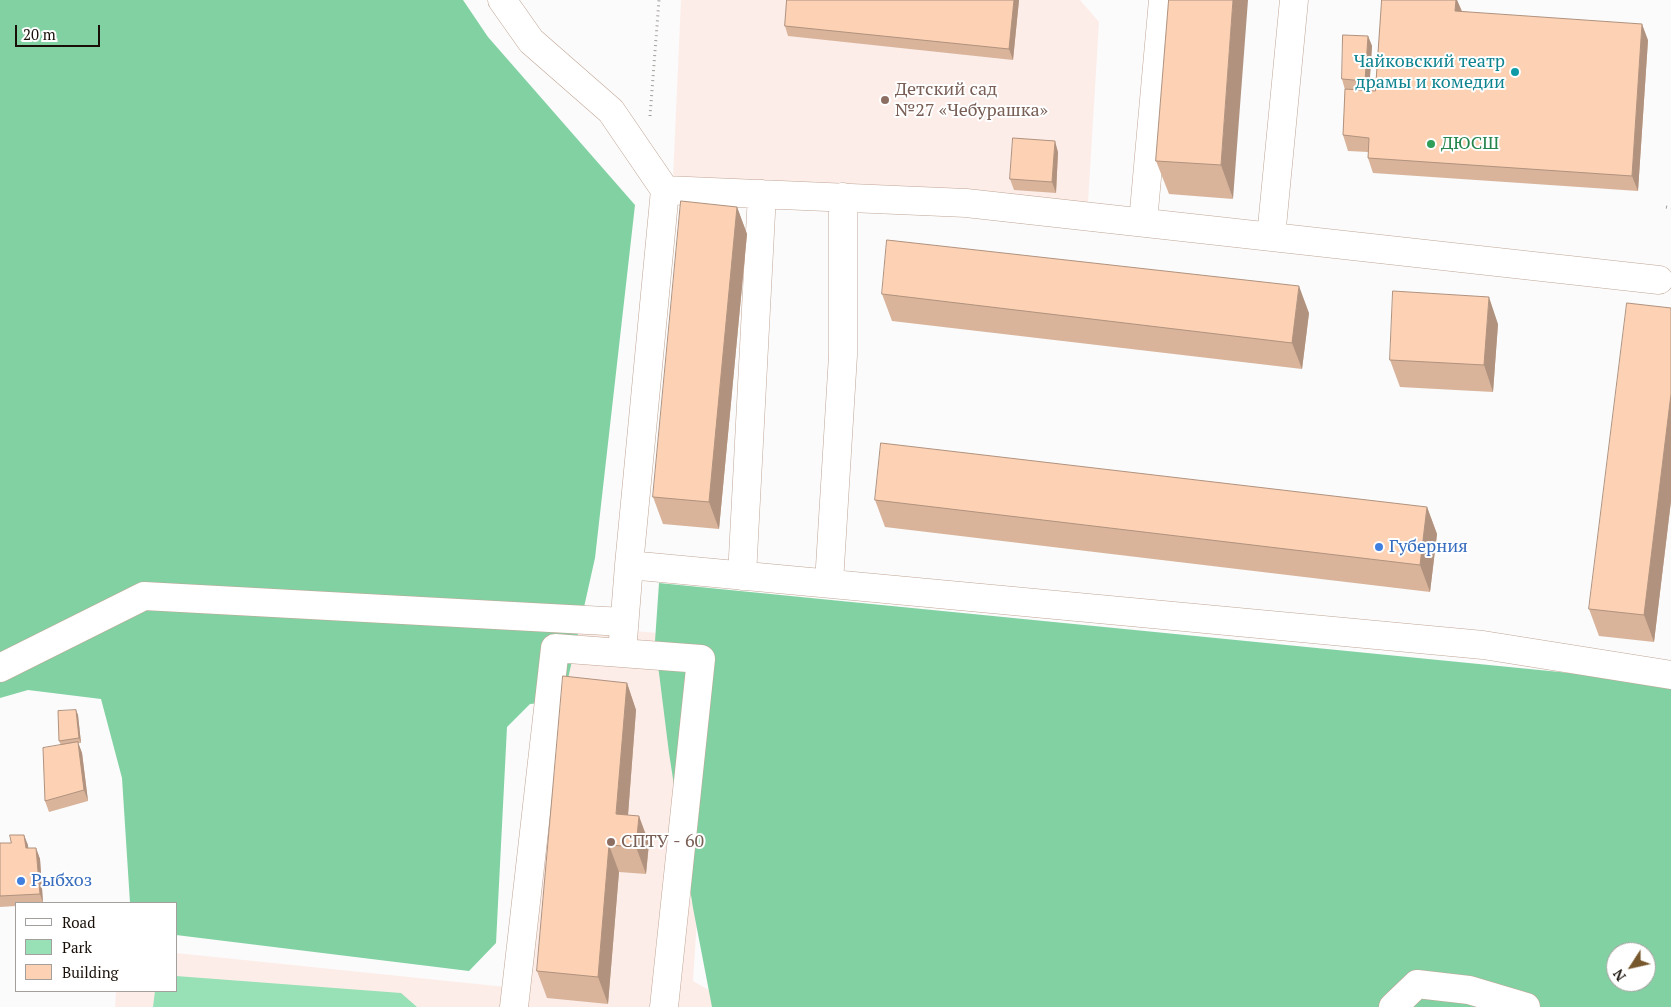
<!DOCTYPE html>
<meta charset="utf-8">
<style>
body{margin:0}
#map{position:relative;width:1671px;height:1007px;overflow:hidden;background:#fbfbfb;font-family:"PT Serif",serif}
canvas{display:block}
.legend{position:absolute;left:15px;top:902px;width:162px;height:90px;box-sizing:border-box;background:#fff;border:1px solid #a39f9d;margin:0;padding:6px 9px;list-style:none;font-size:15px;color:#180f09}
.legend li{display:flex;align-items:center;gap:10px;height:25px}
.legend b{width:25px;border:1px solid #a39f9d}
.north{position:absolute;left:1606px;top:942px;width:50px;height:50px;box-sizing:border-box;background:#fff;border:1px solid #a39f9d;border-radius:50%;rotate:235deg;font-size:14px;font-weight:700;line-height:20px;text-align:center;color:#180f09}
.north::after{content:'';display:block;margin:auto;width:18px;height:22px;background:#77582d;clip-path:polygon(50% 0,100% 100%,50% 72%,0 100%)}
.scale{position:absolute;left:15px;top:25px;width:85px;height:22px;box-sizing:border-box;border:2px solid #180f09;border-top:0;padding-left:6px;font-size:15px;line-height:18px;white-space:nowrap;color:#180f09;-webkit-text-stroke:4px #fff;paint-order:stroke}
</style>
<div id="map">
<canvas width="1671" height="1007"></canvas>
<ul class="legend">
<li><b style="height:6px;background:#fff"></b>Road</li>
<li><b style="height:14px;background:#98e0b5"></b>Park</li>
<li><b style="height:14px;background:#fcd1b4"></b>Building</li>
</ul>
<div class="north">N</div>
<div class="scale">20 m</div>
</div>
<script>
const context = document.querySelector('canvas').getContext('2d');
context.lineJoin = 'round';
function paint(path, color) { context.fillStyle = color; context.fill(path, 'evenodd'); }
function stroke(path, color, width, dash) { context.strokeStyle = color; context.lineWidth = width; context.lineCap = dash ? 'butt' : 'round'; context.setLineDash(dash || []); context.stroke(path); }
function write(font, color, halo, rows, align = 'center') {
  context.font = font + ' "PT Serif",serif'; context.lineWidth = 4; context.setLineDash([]); context.textBaseline = 'middle'; context.strokeStyle = halo; context.fillStyle = color; for (const [text, x, y, turn = 0] of rows) {
    context.save(); context.translate(x, y); context.rotate((+turn || 0) * Math.PI / 180); context.textAlign = isNaN(turn) ? turn : align; if (halo) context.strokeText(text, 0, 0); context.fillText(text, 0, 0); context.restore();
  }
}
paint(new Path2D(`
 M681,0H1080L1099,22L1088,203L673,178Z
 M542,623L715,638L693,981L716,994L723,1007H115L116,991H176V953L506,987Z`), '#fdede9');
paint(new Path2D(`
 M176,976L401,993L417,1007H153L155,991H176Z`), '#98e0b5');
paint(new Path2D(`
 M0,0H463L488,37L635,205L595,558L563,701L530,704L507,727L496,943L469,971L176,935V903H130L122,778L101,699L28,690L0,698Z
 M659,583L1671,683V1007H712L693,908L669,753L655,641ZM1616,952H1646V982H1616Z`), '#82d1a3');
const minor = new Path2D(`
 M502,0L531,41L611,111L665,190
 M1143,222L1163,0
 M1271,237L1294,0
 M629,565L1483,645L1671,675
 M742,576L762,194
 M829,583L843,355V197
 M622,653L629,565L665,190L966,203L1659,280
 M0,668L144,596L624,622
 M514,1007L555,648L701,659L664,1007
 M1393,1007L1417,984L1469,990L1526,1007`);
stroke(minor, '#c0a695', 29);
stroke(new Path2D(`
 M650,116L659,0
 M1666,207L1671,208`), '#a29e9c', 3, [1, 4]);
stroke(minor, '#fff', 28);
paint(new Path2D(`
 M787,0H1019L1013,60L788,36L785,26Z
 M1169,0L1233,199L1169,194L1156,161Z
 M1382,0H1457L1462,11L1648,40L1638,191L1373,173L1368,158V152L1348,151L1343,135L1345,90L1342,79L1368,36L1372,46L1369,90L1375,91Z
 M1058,152L1056,193L1014,190L1010,179Z
 M737,207L747,234L719,529L663,524L653,497Z
 M882,294L1309,313L1302,369L892,321Z
 M1671,308V501L1654,642L1599,636L1589,609Z
 M1498,324L1493,392L1400,387L1390,360Z
 M875,500L1427,507L1437,534L1430,592L885,527Z
 M627,683L636,710L628,815L649,843L646,874L619,872L608,1004L547,998L537,971Z
 M76,710L78,715L81,743H78L82,753L88,801L49,812L45,801L61,745L59,741Z
 M24,835L28,848H36L40,859L43,903H16V906L0,907V843H11Z`), '#d9b49b');
paint(new Path2D(`
 M1014,0H1019L1013,60L1009,49Z
 M1233,0H1248L1233,199L1221,165Z
 M1456,0H1457L1462,12L1455,11Z
 M1642,24L1648,40L1638,191L1632,176Z
 M1368,36L1372,46L1369,92L1365,81Z
 M1055,141L1058,152L1056,193L1052,182Z
 M737,207L747,234L719,529L709,502Z
 M1299,286L1309,313L1302,369L1292,343Z
 M1489,297L1498,324L1493,392L1484,365Z
 M1671,394V501L1654,642L1644,615Z
 M1427,507L1437,534L1430,592L1420,565Z
 M627,683L636,710L626,841L616,814Z
 M76,710L78,715L81,743L79,738Z
 M78,742L82,753L88,801L84,790Z
 M639,816L649,843L646,874L636,847Z
 M24,835L28,845L29,859L26,848Z
 M609,845L619,872L608,1004L598,977Z
 M36,848L40,859L43,903L40,894Z`), '#b0927e');
const building = new Path2D(`
 M787,0H1014L1009,49L785,26Z
 M1169,0H1233L1221,165L1156,161Z
 M1382,0H1456L1455,11L1642,24L1632,176L1368,158L1369,138L1343,135L1345,89L1375,91Z
 M1343,35L1368,36L1365,81L1342,79Z
 M1013,138L1055,141L1052,182L1010,179Z
 M681,201L737,207L709,502L653,497Z
 M887,240L1299,286L1292,343L882,294Z
 M1393,291L1489,297L1484,365L1390,360Z
 M1627,303L1671,308V394L1644,615L1589,609Z
 M881,443L1427,507L1420,565L875,500Z
 M563,676L627,683L616,814L639,816L636,847L609,845L598,977L537,971Z
 M76,710L79,738L59,741L58,711Z
 M78,742L84,790L45,801L43,748Z
 M10,835H24L26,848H36L40,894L0,896V843H11Z`);
paint(building, '#fcd1b4');
stroke(building, '#b0927e', 1);
for (const [x, y, r, color] of [
 [1515,72,5,"#0f9aa8"],
 [885,100,5,"#8d6e63"],
 [1431,144,5,"#2e9e5b"],
 [1379,547,5,"#3f7fe0"],
 [611,842,5,"#8d6e63"],
 [21,881,5,"#3f7fe0"]
]) { const dot = new Path2D(); dot.arc(x, y, r, 0, 2 * Math.PI); context.fillStyle = color; context.fill(dot); stroke(dot, '#fff', 2); }
write('18px', '#0d838f', '#fff', [
 ["Чайковский театр",1505,62],
 ["драмы и комедии",1505,83]
], 'right');
write('18px', '#785e54', '#fff', [
 ["Детский сад",895,90],
 ["№27 «Чебурашка»",895,111],
 ["СПТУ - 60",621,842]
], 'left');
write('18px', '#27864d', '#fff', [
 ["ДЮСШ",1441,144]
], 'left');
write('18px', '#366cbe', '#fff', [
 ["Губерния",1389,547],
 ["Рыбхоз",31,881]
], 'left');
</script>
